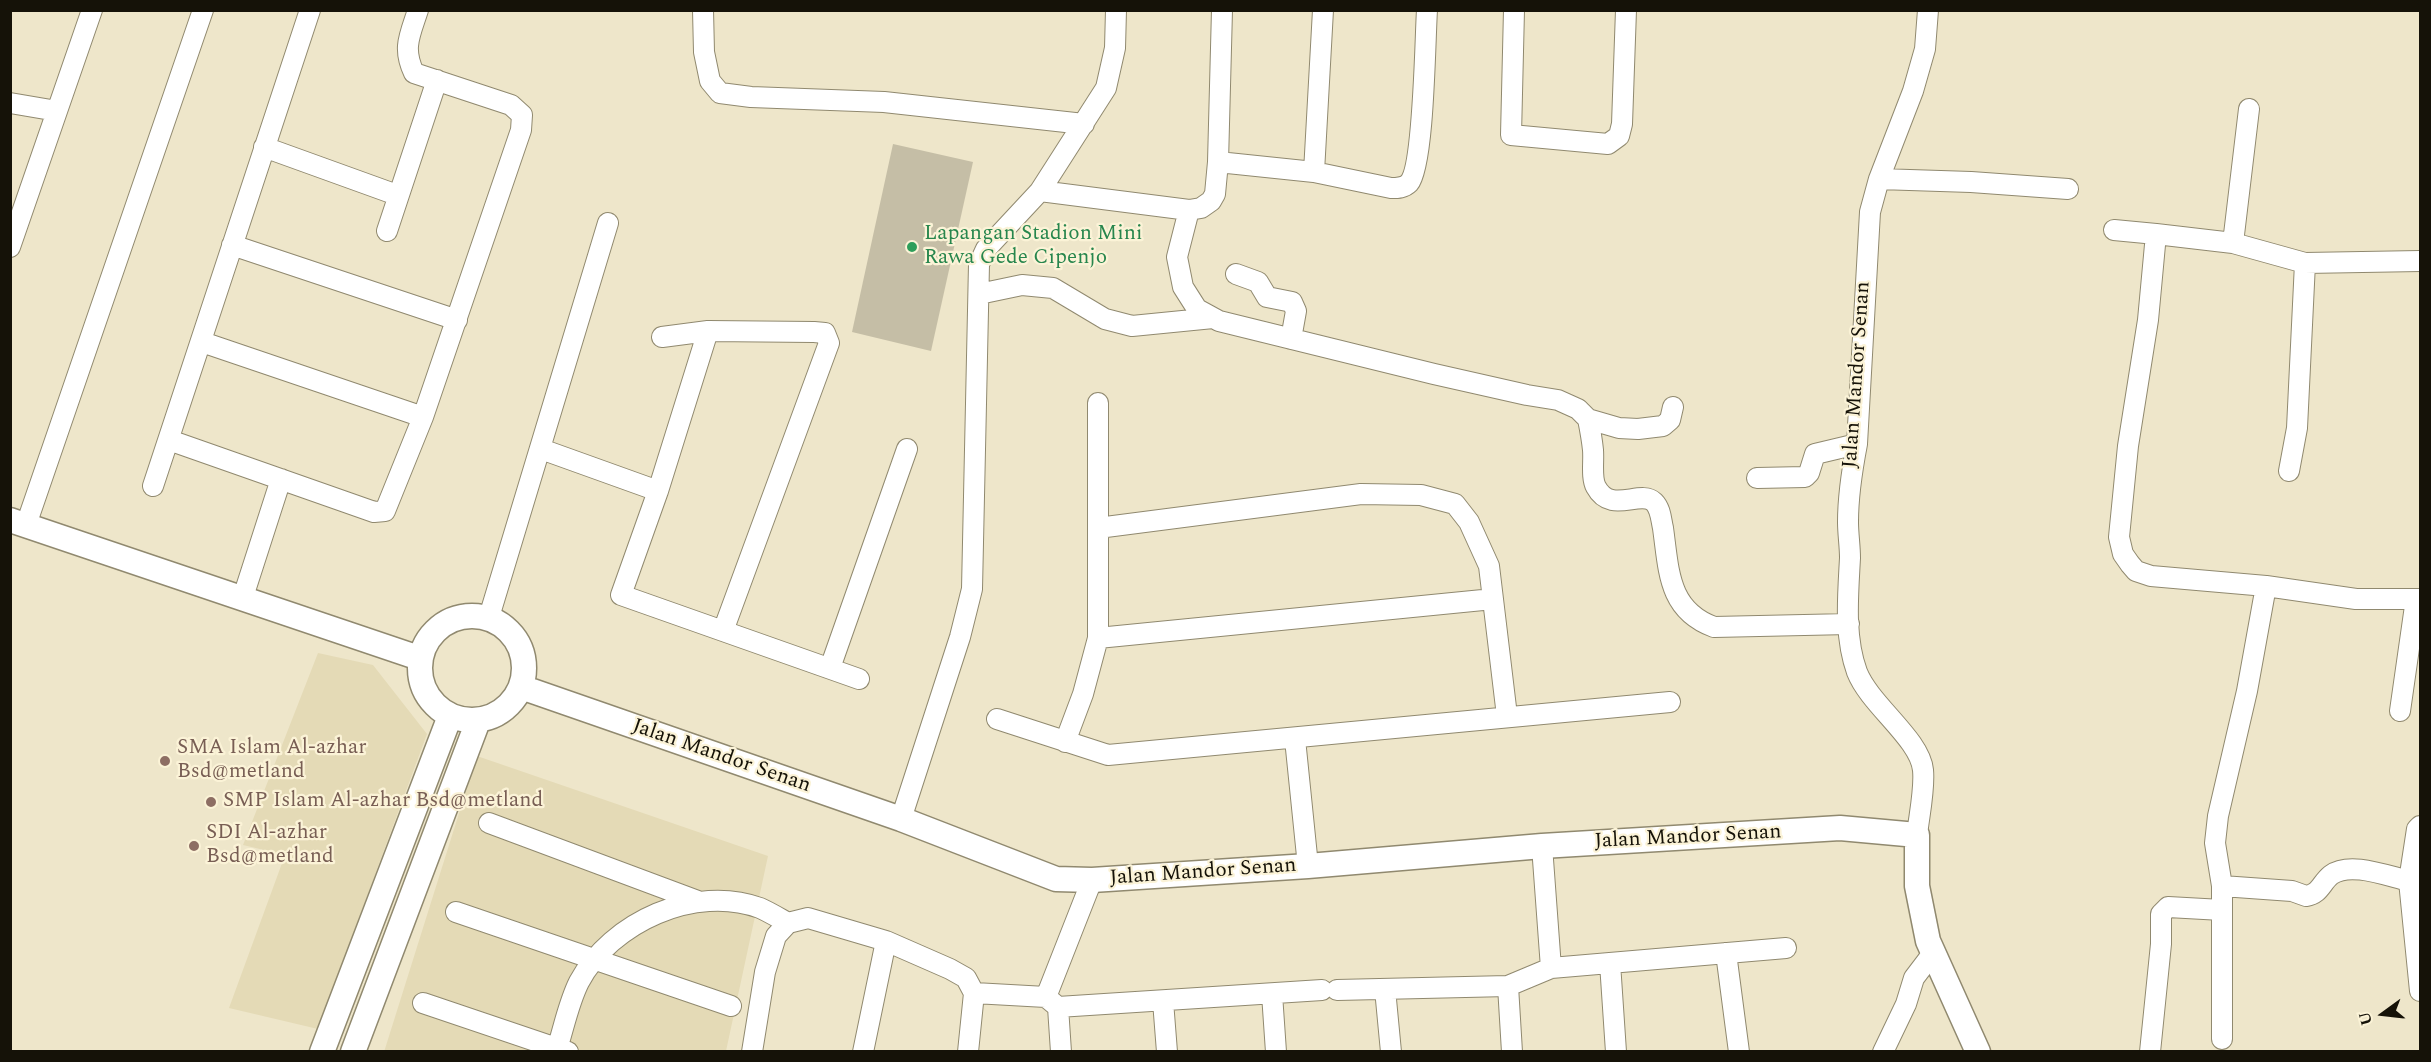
<!DOCTYPE html>
<style>
body{margin:0}
#map{position:relative;width:2431px;height:1062px;overflow:hidden;background:#eee6ca;font-family:Spectral,serif}
canvas{display:block}
.frame{position:absolute;inset:0;border:12px solid #151208;pointer-events:none}
.north{position:absolute;left:2353px;top:984px;width:60px;height:60px;-webkit-text-stroke:4px #fbf3d7;paint-order:stroke;rotate:255deg;font-size:16px;font-weight:700;line-height:24px;text-align:center;color:#151208}
.north::after{content:'';display:block;margin:auto;width:21px;height:27px;background:#151208;clip-path:polygon(50% 0,100% 100%,50% 72%,0 100%)}
</style>
<div id="map">
<canvas width="2431" height="1062"></canvas>
<div class="frame"></div>
<div class="north">U</div>
</div>
<script>
const context = document.querySelector('canvas').getContext('2d');
context.lineJoin = 'round';
function paint(path, color) { context.fillStyle = color; context.fill(path, 'evenodd'); }
function stroke(path, color, width, dash) { context.strokeStyle = color; context.lineWidth = width; context.lineCap = dash ? 'butt' : 'round'; context.setLineDash(dash || []); context.stroke(path); }
function write(font, color, halo, rows, align = 'center') {
  context.font = font + ' Spectral,serif'; context.lineWidth = 4.5; context.setLineDash([]); context.textBaseline = 'middle'; context.strokeStyle = halo; context.fillStyle = color; for (const [text, x, y, turn = 0] of rows) {
    context.save(); context.translate(x, y); context.rotate((+turn || 0) * Math.PI / 180); context.textAlign = isNaN(turn) ? turn : align; if (halo) context.strokeText(text, 0, 0); context.fillText(text, 0, 0); context.restore();
  }
}
paint(new Path2D(`
 M318,653L373,665L427,734L318,1029L229,1008L285,855L243,845Z
 M477,756L768,856L726,1051L384,1052Z`), '#e4dab6');
paint(new Path2D(`
 M893,144L973,162L931,351L852,332Z`), '#c5bea6');
const minor = new Path2D(`
 M703,10L704,52L710,81L720,93L751,97L884,102L1084,124
 M1514,10L1511,135L1608,144L1619,136L1622,124L1626,10
 M10,103L57,111
 M264,147L397,195
 M1218,162L1314,172L1391,188C1398,188 1404,188 1409,183C1424,166 1425,39 1427,10
 M1314,172L1323,10
 M1879,179L1971,182L2068,189
 M1040,191L1189,210L1201,208L1211,201L1215,194L1218,162L1222,10
 M1189,210L1177,257L1183,287L1197,309L1219,321L1434,374L1527,395L1558,400L1578,409L1588,419L1619,428L1638,429L1663,426L1670,420L1673,407
 M2114,230L2156,234L2148,320L2128,446L2119,537L2123,554L2130,564L2136,571L2151,576L2266,586L2356,599H2420
 M387,231L437,80
 M2156,234L2233,243L2305,263L2420,261
 M2233,243L2249,109
 M232,245L457,320
 M10,247L92,10
 M1236,274L1258,282L1267,297L1292,302L1296,311L1291,339
 M979,294L1022,285L1053,288L1105,319L1132,326L1213,318
 M708,331L658,491L621,595L859,679
 M662,337L708,331L814,332L825,333L829,343L723,631
 M202,342L423,417
 M1588,419C1590,429 1592,440 1593,450C1594,461 1591,478 1596,487C1611,515 1640,489 1654,502C1661,509 1661,520 1663,528C1669,571 1668,610 1714,627L1849,624
 M169,440L374,512L385,511L423,417L521,130L522,115L511,105L414,73C402,48 410,35 418,10
 M541,449L658,491
 M2289,471L2297,428L2305,263
 M1757,478L1805,477L1809,473L1815,454L1857,444
 M153,486L310,10
 M26,525L203,10
 M1098,528L1361,494L1421,495L1455,504L1469,522L1489,566L1507,716
 M243,597L281,479
 M489,617L608,223
 M1098,638L1493,599
 M830,668L907,449
 M2400,711L2416,599
 M997,719L1108,755L1670,702
 M1295,739L1308,866
 M1065,742L1083,694L1098,638V403
 M901,819L960,637L972,589L979,264L986,249L1040,191L1106,88L1115,48L1116,10
 M489,823L698,901
 M2420,826L2417,829L2409,881L2420,991
 M1917,835C1919,816 1925,789 1923,770C1920,739 1870,705 1857,672C1844,636 1848,596 1850,558C1850,546 1848,534 1848,522C1848,495 1852,470 1857,444L1870,212L1879,179L1913,91L1925,49L1928,10
 M1542,846L1551,968
 M2222,886L2215,843L2218,816L2247,691L2266,586
 M456,912L731,1006
 M1726,953L1739,1052
 M1610,963L1616,1052
 M1508,986L1512,1052
 M1385,989L1391,1052
 M1337,990L1508,986L1551,968L1786,948
 M1272,994L1276,1052
 M1046,997L1092,880
 M1163,1001L1167,1052
 M423,1003L568,1052
 M1058,1007L1061,1052
 M2222,1039V886L2292,891L2306,896C2320,894 2321,883 2331,875C2350,861 2387,876 2409,881
 M556,1052C564,1028 568,1004 579,982C611,922 695,884 760,908C769,912 779,918 788,923
 M752,1052L765,972L776,936L788,923L808,918L886,941L950,969L966,978L974,993L1046,997L1058,1007L1322,990
 M863,1052L886,941
 M968,1052L974,993
 M1883,1052L1906,1004L1914,978L1933,953
 M2150,1052L2161,944V914L2168,907L2222,910`);
const tertiary = new Path2D(`
 M10,520L419,658
 M420 668a52 52 0 1 1 104 0a52 52 0 1 1-104 0Z
 M521,687L901,819L1056,879L1092,880L1308,866L1542,846L1840,828L1917,835V886L1928,941L1978,1052
 M322,1052L450,716
 M353,1052L478,721`);
stroke(minor, '#90896f', 22);
stroke(tertiary, '#90896f', 27);
stroke(minor, '#fff', 20);
stroke(tertiary, '#fff', 24);
for (const [x, y, r, color] of [
 [912,247,6,"#2e9e5b"],
 [165,761,6,"#8d6e63"],
 [211,802,6,"#8d6e63"],
 [194,846,6,"#8d6e63"]
]) { const dot = new Path2D(); dot.arc(x, y, r, 0, 2 * Math.PI); context.fillStyle = color; context.fill(dot); stroke(dot, '#fbf3d7', 2); }
write('21px', '#27864d', '#fbf3d7', [
 ["Lapangan Stadion Mini",924,235],
 ["Rawa Gede Cipenjo",924,259]
], 'left');
write('21px', '#151208', '#fbf3d7', [
 ["Jalan Mandor Senan",1858,375,-86],
 ["Jalan Mandor Senan",721,757,19],
 ["Jalan Mandor Senan",1688,838,-3],
 ["Jalan Mandor Senan",1203,873,-4]
]);
write('21px', '#785e54', '#fbf3d7', [
 ["SMA Islam Al-azhar",177,749],
 ["Bsd@metland",177,773],
 ["SMP Islam Al-azhar Bsd@metland",223,802],
 ["SDI Al-azhar",206,834],
 ["Bsd@metland",206,858]
], 'left');
</script>
